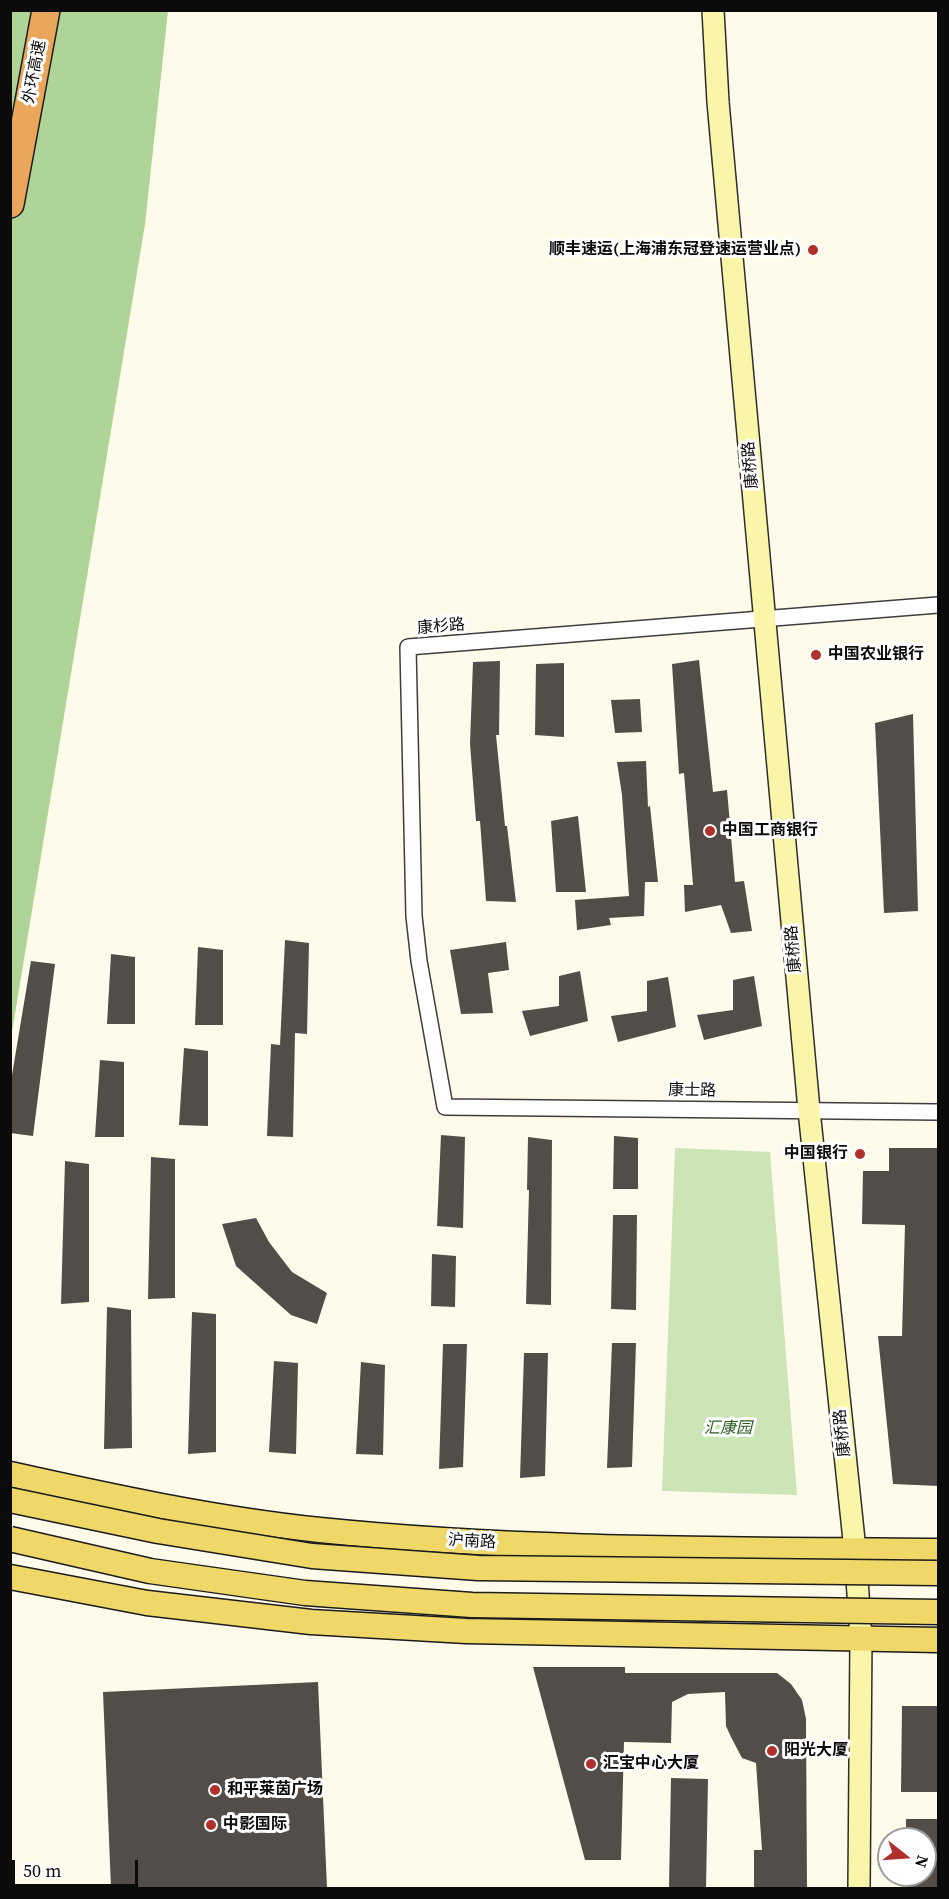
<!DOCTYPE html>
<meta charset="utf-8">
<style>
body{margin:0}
#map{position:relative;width:949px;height:1899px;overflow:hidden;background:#fefbea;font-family:"Source Serif 4",serif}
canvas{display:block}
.frame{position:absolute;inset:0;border:12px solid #0b0b0b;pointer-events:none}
.north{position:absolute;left:877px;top:1827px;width:60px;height:60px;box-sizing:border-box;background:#fff;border:2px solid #9d9d9d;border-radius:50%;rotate:107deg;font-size:16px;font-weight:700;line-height:24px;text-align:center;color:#0b0b0b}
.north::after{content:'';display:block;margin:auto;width:21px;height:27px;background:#b0302d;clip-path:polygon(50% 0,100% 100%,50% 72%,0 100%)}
.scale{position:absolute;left:12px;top:1860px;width:126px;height:27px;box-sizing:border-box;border:3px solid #0b0b0b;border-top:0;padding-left:8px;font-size:18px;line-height:21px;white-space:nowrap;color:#0b0b0b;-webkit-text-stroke:4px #fff;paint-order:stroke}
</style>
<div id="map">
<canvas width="949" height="1899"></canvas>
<div class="frame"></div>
<div class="north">N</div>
<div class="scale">50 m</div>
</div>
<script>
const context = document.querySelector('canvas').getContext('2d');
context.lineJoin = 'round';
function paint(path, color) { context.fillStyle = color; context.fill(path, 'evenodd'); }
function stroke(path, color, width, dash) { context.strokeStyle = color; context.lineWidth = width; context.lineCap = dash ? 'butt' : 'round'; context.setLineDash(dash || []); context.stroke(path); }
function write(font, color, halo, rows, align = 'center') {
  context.font = font + ' "Source Serif 4","Noto Sans SC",serif'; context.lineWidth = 6; context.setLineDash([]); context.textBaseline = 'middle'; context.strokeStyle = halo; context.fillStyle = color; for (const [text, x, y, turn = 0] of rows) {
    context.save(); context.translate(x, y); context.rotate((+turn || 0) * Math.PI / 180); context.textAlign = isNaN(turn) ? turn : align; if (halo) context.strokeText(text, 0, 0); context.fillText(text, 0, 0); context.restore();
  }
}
paint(new Path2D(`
 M675,1148L770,1152L797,1495L662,1491Z`), '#cbe5b7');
paint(new Path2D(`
 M11,11H168L145,224L11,1038Z`), '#aed497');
paint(new Path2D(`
 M699,660L713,792L727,790L735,882L744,881L752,931L731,933L721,905L685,912L684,885H693L684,773L679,774L672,664Z
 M500,661L499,735H496L505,826H507L516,902L486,901L480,821H476L470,744L473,662Z
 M564,663V737L535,735L536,664Z
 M640,699L642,732L615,733L611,700Z
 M913,714L918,911L884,913L875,723Z
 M646,761L648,807L650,806L658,882H645L644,916L609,918L611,925L577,930L575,900L629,896L622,795L617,762Z
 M578,816L586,892H556L551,821Z
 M285,940L309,943L307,1034L295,1033L293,1137L267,1136L271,1044L280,1045Z
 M506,942L509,970L488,973L493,1013L461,1014L450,950Z
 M198,947L223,950V1025H195Z
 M111,954L135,957V1024H107Z
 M31,961L55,964L33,1136L10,1133V1087Z
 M580,971L588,1021L530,1036L522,1011L559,1006V976Z
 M754,976L762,1026L704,1040L697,1015L733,1010V980Z
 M668,977L676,1027L618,1042L611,1016L647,1011V981Z
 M184,1048L208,1051V1126L179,1125Z
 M100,1060L124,1062V1137H95Z
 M441,1135L465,1137L463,1228L437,1226Z
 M614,1136L638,1138V1189H613Z
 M528,1137L552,1140L551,1305L526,1304L529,1190H527Z
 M889,1148H939V1486L893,1484L878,1336H902L905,1225L862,1224L863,1171H889Z
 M151,1157L175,1159V1298L148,1299Z
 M65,1161L89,1164V1302L61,1304Z
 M613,1215H637L636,1310L611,1309Z
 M256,1218L269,1242L292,1272L327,1293L317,1324L291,1315L236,1266L222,1224Z
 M432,1254L456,1256L455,1307L431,1306Z
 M107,1307L131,1310L132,1448L104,1449Z
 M192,1312L216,1314V1452L188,1454Z
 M612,1343H636L632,1467L607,1468Z
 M443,1344H467L463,1467L439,1469Z
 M524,1353H548L545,1476L520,1478Z
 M274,1361L298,1363L296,1454L269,1452Z
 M361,1362L385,1365L383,1455L356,1454Z
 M533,1667H625V1673H777L791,1684L802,1700L806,1719L807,1888H754V1850H762L756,1763L742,1758L731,1737L726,1726L725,1692L688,1694L672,1702L671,1743L624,1742L621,1860H585Z
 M318,1682L327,1888H111L103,1692Z
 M902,1706H939V1792H901Z
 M671,1778L708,1779L706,1888H669Z
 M906,1819H938V1888H906V1875H925V1839H906Z`), '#524d48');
const minor = new Path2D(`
 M938,605L408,647L414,916L419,961L445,1107L938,1112`);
const secondary = new Path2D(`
 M713,10L718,102L809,1110L855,1550L861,1638L859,1888`);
const primary = new Path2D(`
 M10,1474C113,1497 215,1519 320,1530C525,1551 732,1549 938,1551
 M10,1577L147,1603L311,1622L466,1631L938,1640`);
const motorway = new Path2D(`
 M10,204L46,10`);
stroke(minor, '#3e3e3e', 18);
stroke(secondary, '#2d2d2d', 24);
stroke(primary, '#1c1c1c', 27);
stroke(motorway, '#1c1c1c', 30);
stroke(minor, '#fff', 15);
stroke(secondary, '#f9f6a9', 21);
stroke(primary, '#efd768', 24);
stroke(motorway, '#eaa65b', 27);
const primaryBridge = new Path2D(`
 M10,1500L158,1531L312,1556L478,1568L938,1573
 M10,1539L150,1571L305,1593L472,1605L938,1612`);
stroke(primaryBridge, '#1c1c1c', 27, []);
stroke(primaryBridge, '#efd768', 24);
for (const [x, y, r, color] of [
 [813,250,6,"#b0302d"],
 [816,655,6,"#b0302d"],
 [710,831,6,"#b0302d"],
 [860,1154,6,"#b0302d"],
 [772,1751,6,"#b0302d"],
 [591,1764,6,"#b0302d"],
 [215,1790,6,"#b0302d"],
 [211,1825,6,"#b0302d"]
]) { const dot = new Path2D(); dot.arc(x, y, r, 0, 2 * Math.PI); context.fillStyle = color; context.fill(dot); stroke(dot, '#fff', 2); }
write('16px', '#0b0b0b', '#fff', [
 ["外环高速",35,72,-79],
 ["康桥路",751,465,-95],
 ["康杉路",441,627,-5],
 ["康桥路",794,949,-95],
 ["康士路",692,1091,1],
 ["康桥路",843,1433,-96],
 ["沪南路",472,1542,3]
]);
write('bold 16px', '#0b0b0b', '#fff', [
 ["顺丰速运(上海浦东冠登速运营业点)",801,250,"right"],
 ["中国农业银行",828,655],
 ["中国工商银行",722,831],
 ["中国银行",848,1154,"right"],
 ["阳光大厦",784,1751],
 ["汇宝中心大厦",603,1764],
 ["和平莱茵广场",227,1790],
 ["中影国际",223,1825]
], 'left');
write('italic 16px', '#295d20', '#fff', [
 ["汇康园",728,1429]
]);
</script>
